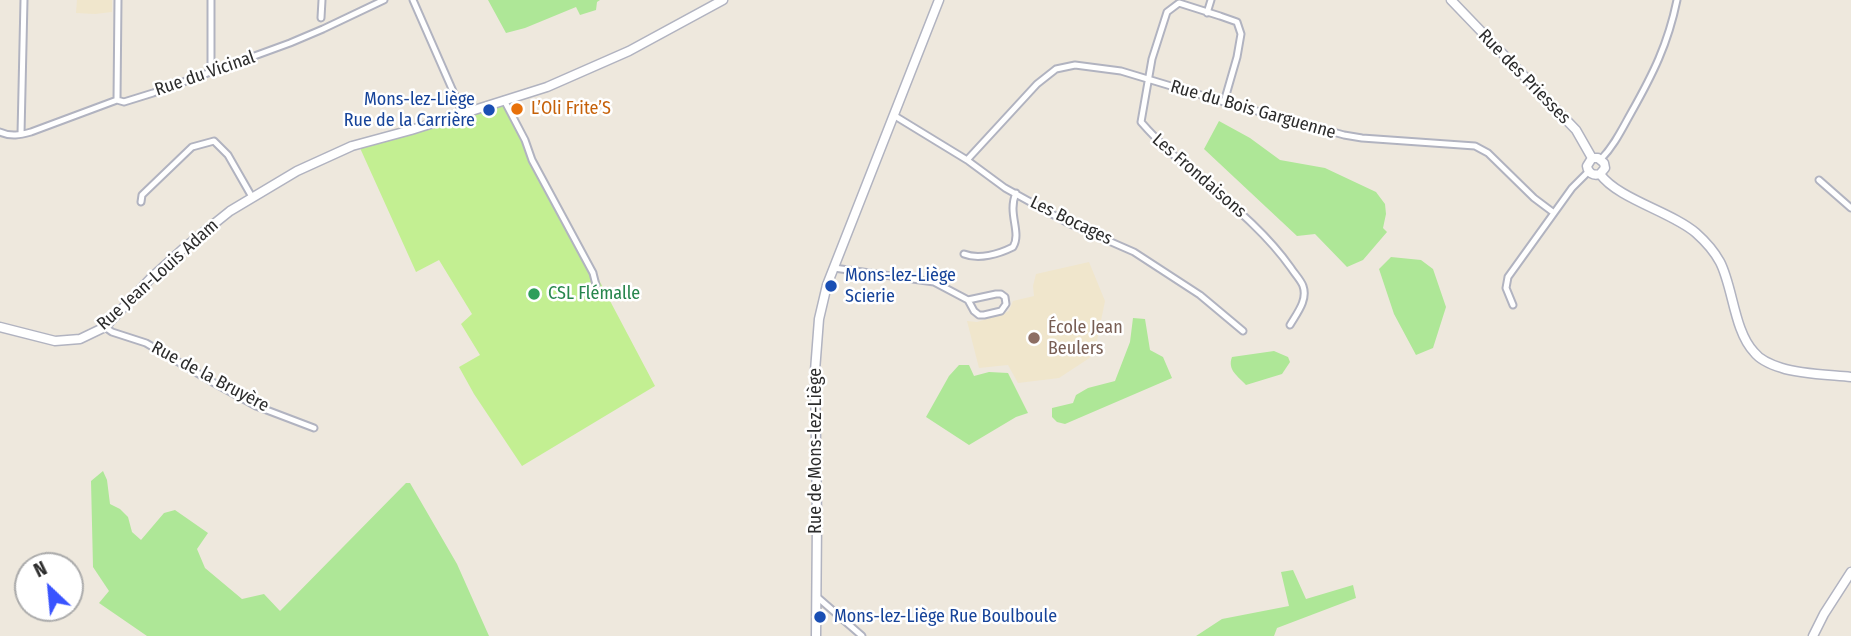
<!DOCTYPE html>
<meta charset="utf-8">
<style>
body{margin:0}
#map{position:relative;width:1851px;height:636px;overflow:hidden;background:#eee8dd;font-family:"Fira Sans Condensed",sans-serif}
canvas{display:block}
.north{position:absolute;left:14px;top:552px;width:70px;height:70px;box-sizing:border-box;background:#fff;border:2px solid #ababab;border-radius:50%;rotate:334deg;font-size:19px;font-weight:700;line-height:28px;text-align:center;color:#2c2c2c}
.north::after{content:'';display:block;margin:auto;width:24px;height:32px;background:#3953ff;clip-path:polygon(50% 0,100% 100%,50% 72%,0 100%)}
</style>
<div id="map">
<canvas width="1851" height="636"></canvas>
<div class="north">N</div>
</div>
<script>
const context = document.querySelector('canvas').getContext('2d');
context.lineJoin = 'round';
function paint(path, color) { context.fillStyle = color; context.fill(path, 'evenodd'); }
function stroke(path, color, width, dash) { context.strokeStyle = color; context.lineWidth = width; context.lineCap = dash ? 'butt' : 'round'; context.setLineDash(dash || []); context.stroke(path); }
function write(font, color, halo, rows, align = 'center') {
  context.font = font + ' "Fira Sans Condensed",sans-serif'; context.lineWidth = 5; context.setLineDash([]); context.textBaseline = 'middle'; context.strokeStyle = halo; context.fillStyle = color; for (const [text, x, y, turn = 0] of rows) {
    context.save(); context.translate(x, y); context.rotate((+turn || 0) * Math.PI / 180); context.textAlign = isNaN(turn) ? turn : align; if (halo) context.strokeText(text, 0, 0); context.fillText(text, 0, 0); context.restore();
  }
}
paint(new Path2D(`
 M77,0H112V12L95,14L76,13Z
 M1089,262L1105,301L1094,355L1059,378L1018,383L1008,365L979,368L967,321L977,322L1000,315L1009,311L1013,301L1034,296L1033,286L1036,274Z`), '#f0e6cc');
paint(new Path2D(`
 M488,0H600L597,2L596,10L580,15L576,7L525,28L506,33Z
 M1219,121L1250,138L1280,160L1325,168L1376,192L1385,204L1386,214L1383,228L1387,232L1363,260L1347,267L1315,234L1297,236L1204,149Z
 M1391,257L1421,260L1433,269L1446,307L1433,348L1416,355L1394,314L1379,269Z
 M1133,318L1145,319L1150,350L1163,357L1172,378L1065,424L1057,422L1052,417V408L1073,403L1076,395L1088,388L1115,381L1130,342Z
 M1274,351L1288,357L1290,362L1282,374L1246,385C1238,376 1227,370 1232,357Z
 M959,365H969L974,376L989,372L1008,373L1028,413L1016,417L969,445L926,417L949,376Z
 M103,471L107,480L110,504L120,509L128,517L132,532L141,540L164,513L175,510L208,533L197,549L205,568L242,599L264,594L280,611L406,483H410L457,564L489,636H147L99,603L109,591L93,567L91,481Z
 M1293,570L1306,599L1353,585L1356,598L1277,628L1274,636H1196L1222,619L1289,606L1281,572Z`), '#aee797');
paint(new Path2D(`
 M509,103L529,141L534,157L655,386L522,466L474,394L459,367L480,355L461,324L472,314L439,260L416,272L360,148Z`), '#c3ef92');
const street = new Path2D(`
 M413,0L463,114
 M1207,13L1211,0
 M321,18L322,0
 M211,72V0
 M117,100L118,0
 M504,100L525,140L532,160L593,273L596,285
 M1224,102L1237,57L1241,34L1237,22L1220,16L1179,3L1167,12L1152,59L1141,122C1187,175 1250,210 1291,268C1294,273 1301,280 1303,286C1308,300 1297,313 1290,325
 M895,116L967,160L1005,188L1070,224L1134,252L1200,295L1243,331
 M0,132C11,137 20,135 31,132L117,100L124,102L153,93L290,43L323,29L384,0
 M21,134L24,0
 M1601,159C1614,146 1622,129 1631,113C1653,74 1668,44 1677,0
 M967,160L1037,84L1056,69L1075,65L1121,71L1224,102L1344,135L1362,138L1475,146L1488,153L1534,198L1554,213
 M1819,180L1851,208
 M141,202L142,195L192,147L214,141L228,155L252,197
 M964,254C979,260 999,254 1013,247C1022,232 1007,214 1016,193
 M834,268L934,282L968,300L974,311L979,315H984L1001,311L1006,304L1005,297L1001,294H996L968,300
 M1513,305L1506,288L1508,277L1572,188L1589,171
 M105,327L112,332L146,343L216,384L256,406L314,428
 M816,596L862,636`);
const secondary = new Path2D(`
 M1451,0L1576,130L1592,158
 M1592,158H1598L1604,163L1605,168L1600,174
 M1592,158L1587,166C1588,173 1593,176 1600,174
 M1600,174C1618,199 1672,212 1696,233C1705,241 1714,251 1720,262C1733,287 1734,331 1754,352C1760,360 1772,365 1782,368C1799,374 1832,375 1851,377
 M0,327L55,341L80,339L105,327L151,278L184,248L230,211L297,171L352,146L411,130L547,87L629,51L723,0
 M816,636L817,521L815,371L819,319L827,285L939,0
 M1813,636L1824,614L1851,572`);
stroke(street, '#b1b3c0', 9);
stroke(secondary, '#b1b3c0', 11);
stroke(street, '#fff', 5);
stroke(secondary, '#fff', 8);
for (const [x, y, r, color] of [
 [517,109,7,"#e8710a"],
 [489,110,7,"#1a4fb4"],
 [831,286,7,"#1a4fb4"],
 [534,294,7,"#2e9e5b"],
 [1034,338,7,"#8d6e63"],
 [820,617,7,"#1a4fb4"]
]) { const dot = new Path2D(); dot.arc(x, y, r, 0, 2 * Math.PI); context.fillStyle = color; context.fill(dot); stroke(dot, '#fff', 2.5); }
write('18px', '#2c2c2c', '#fff', [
 ["Rue du Vicinal",205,74,-19],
 ["Rue des Priesses",1524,77,46],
 ["Rue du Bois Garguenne",1253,110,16],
 ["Les Frondaisons",1199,176,41],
 ["Les Bocages",1071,221,26],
 ["Rue Jean-Louis Adam",158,275,-42],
 ["Rue de la Bruyère",210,377,28],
 ["Rue de Mons-lez-Liège",816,451,-90]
]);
write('18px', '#164399', '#fff', [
 ["Mons-lez-Liège",475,100,"right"],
 ["Rue de la Carrière",475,121,"right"],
 ["Mons-lez-Liège",845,276],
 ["Scierie",845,297],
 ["Mons-lez-Liège Rue Boulboule",834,617]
], 'left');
write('18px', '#c56008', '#fff', [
 ["L’Oli Frite’S",531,109]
], 'left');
write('18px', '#27864d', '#fff', [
 ["CSL Flémalle",548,294]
], 'left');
write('18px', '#785e54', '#fff', [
 ["École Jean",1048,328],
 ["Beulers",1048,349]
], 'left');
</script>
